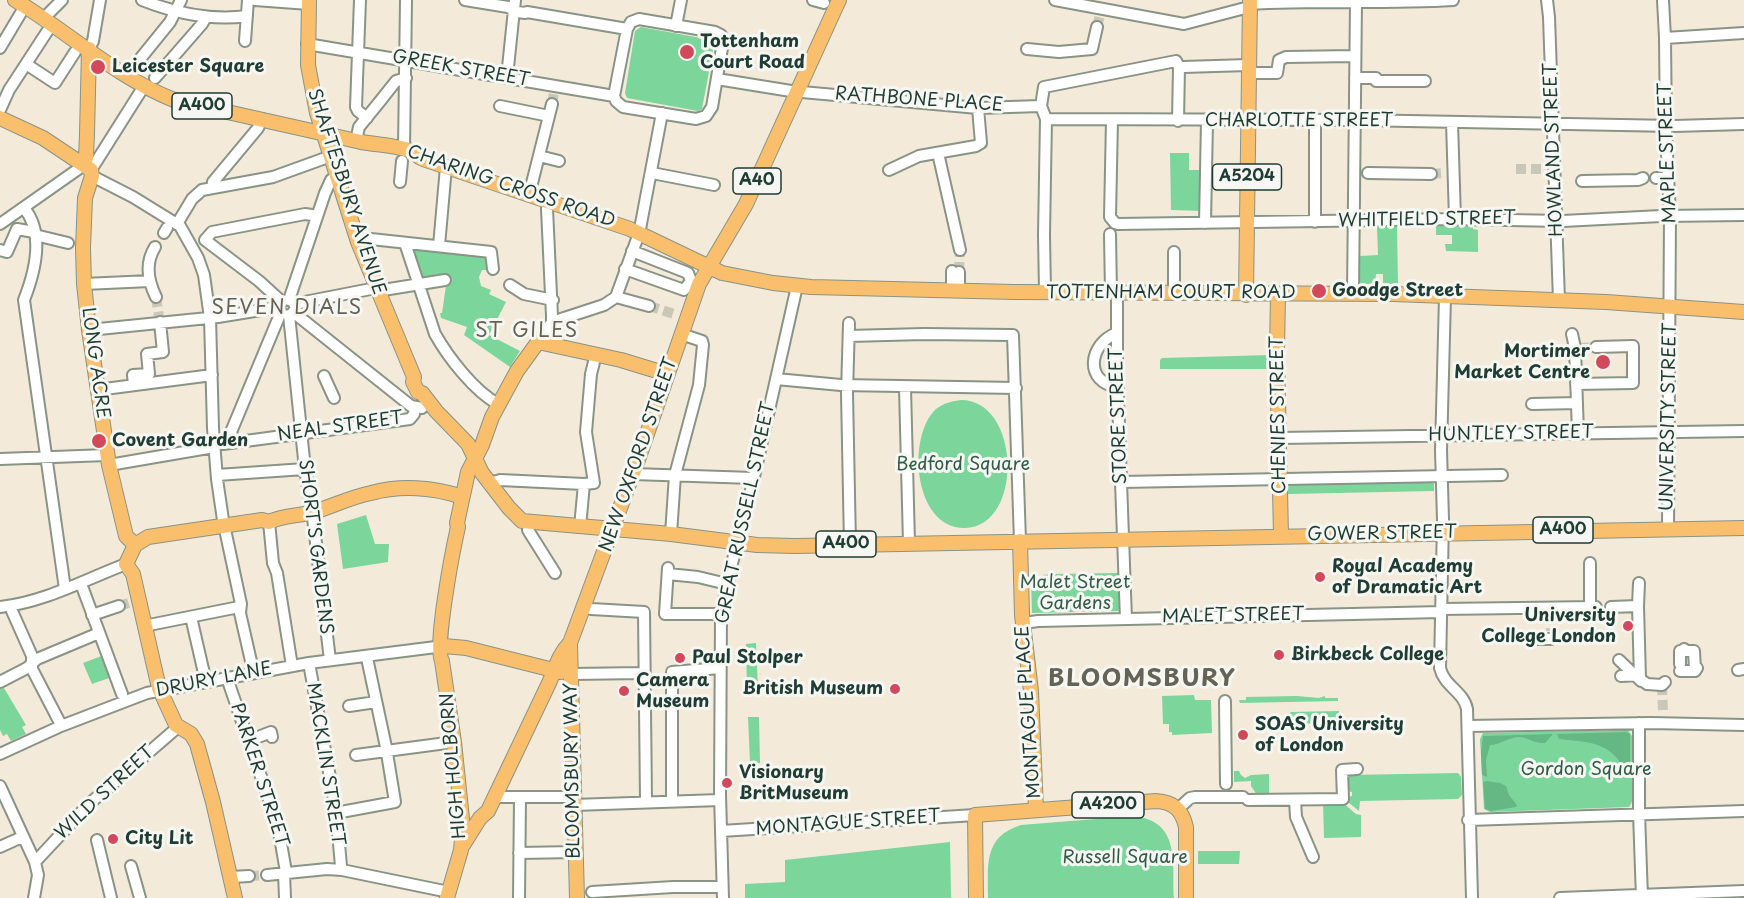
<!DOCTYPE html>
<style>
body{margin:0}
canvas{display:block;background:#f3ead9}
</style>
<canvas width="1744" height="898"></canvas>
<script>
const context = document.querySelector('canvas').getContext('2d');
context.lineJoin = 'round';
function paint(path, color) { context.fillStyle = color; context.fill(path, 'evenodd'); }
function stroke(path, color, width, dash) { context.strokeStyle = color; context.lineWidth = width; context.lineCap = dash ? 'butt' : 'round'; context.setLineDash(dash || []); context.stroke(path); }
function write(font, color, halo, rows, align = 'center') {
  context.font = font + ' "Playpen Sans",sans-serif'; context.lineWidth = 6; context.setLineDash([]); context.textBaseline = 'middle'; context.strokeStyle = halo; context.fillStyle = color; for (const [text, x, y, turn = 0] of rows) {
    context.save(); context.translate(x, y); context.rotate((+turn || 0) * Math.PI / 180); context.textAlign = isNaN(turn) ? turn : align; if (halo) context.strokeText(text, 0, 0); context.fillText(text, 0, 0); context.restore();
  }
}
paint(new Path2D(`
 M641,27L712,40L714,45L702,109L698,111L627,98L625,93L635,31Z
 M1170,153H1189V170H1204L1203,211L1171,210Z
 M1436,226H1473V229L1478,230V252L1446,251L1445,244H1452V235H1436Z
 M1377,227H1397L1398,284H1383V274H1376L1375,284H1359V256L1378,255Z
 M430,249L490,255V270H482L479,277L481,286L491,290L489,294L506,302L489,335L520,351L510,367L464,335L467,327L441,318L440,313H442L447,279H424L413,250Z
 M1270,355L1271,369H1160V360L1162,358Z
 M961,400C1021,400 1024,527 965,528C914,529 906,437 936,409C944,403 952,401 961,400Z
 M1430,481L1434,484V491L1288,494V486L1292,484Z
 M366,515L375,544H389L388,562L343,569L337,524Z
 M1118,573L1120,611L1032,613L1031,579L1043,578V575L1050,574Z
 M756,643L758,689H747L746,644Z
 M104,655L112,677L92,684L83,663Z
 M4,688L26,725L22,727L26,734L11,741L7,734L3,736L0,730V689Z
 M1194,695L1195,700H1211L1212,733L1172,735V732H1169V724H1163L1162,696Z
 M1297,696L1319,698L1325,696V698H1338V701L1240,703L1239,700H1246V697Z
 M1339,711V723L1286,724V716L1291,712Z
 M748,717H759L760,763H750Z
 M1628,730L1632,736L1633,800L1629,807L1490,812L1484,809L1480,739L1483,733Z
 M1234,771H1239L1241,775L1245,778L1251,775L1269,774V793H1280V797L1257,795L1251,786V781L1234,782Z
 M1458,773L1461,777L1462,795L1458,799L1360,801L1359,811L1348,802V797L1352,796V792L1346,791V778H1349V775Z
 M1342,802L1356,814L1361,815V837L1324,838L1323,803Z
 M1133,816C1181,821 1172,862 1174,898H988C988,865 983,837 1021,825Z
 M950,842L951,898H745V884L785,882V860Z
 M1198,851H1240L1239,864H1198Z`), '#7cd69c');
paint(new Path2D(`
 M1626,732L1630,734V765L1625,771C1621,766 1619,759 1614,755C1601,741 1576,741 1559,739L1557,734Z
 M1553,734L1545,743C1535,744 1529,738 1520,737C1509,737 1500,745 1490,745L1486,760L1487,777L1482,775L1481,753L1483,736Z
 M1487,781L1500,783L1506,786L1509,795L1517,805L1516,807L1491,811L1485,809L1483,782Z`), '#65b784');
stroke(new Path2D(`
 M1097,27L1100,15
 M552,104L554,92
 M1516,169H1545
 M1431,174L1446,173
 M959,272L960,250
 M156,297L159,317
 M649,306L674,314
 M1579,348L1596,347
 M119,606L132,602
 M1550,613L1551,631
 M1662,685L1663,712
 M249,876L267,875`), '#c9c7b8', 10, [10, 5]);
const minor = new Path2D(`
 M142,0C175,13 211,21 247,16
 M255,0L309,4
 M360,0L356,107L358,111L367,118
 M465,0L508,7L518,12L525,13L527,12L627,29
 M813,0L824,3
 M1055,0L1184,24L1249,7
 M1547,0L1549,17L1559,300
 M1663,0L1665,38L1666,133L1670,216L1668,529
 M1249,4C1317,0 1385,4 1453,0
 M44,18L62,0
 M639,19L715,32L721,35L723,42L712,107L706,116L696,119L623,107L616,101L614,96L627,29L631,22Z
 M676,26L681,0
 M1665,38L1744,33
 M245,41L248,0
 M307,44L614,96
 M0,48L25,6
 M89,49L93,41L100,0
 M1027,49L1059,52L1092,49L1097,27
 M26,64L55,83L75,52
 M1183,67L1248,65
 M1248,73H1277L1279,60L1286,57L1355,56
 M127,75L170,22L181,0
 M507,77L515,0
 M155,78L202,24L206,17
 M1355,78H1376V81H1425
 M717,79L791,91L978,108L1041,106
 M500,106L549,116
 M0,110L9,90L52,24
 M1046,119L1355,120L1674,126L1744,124
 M1112,120L1110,217L1115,223L1118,224L1455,219L1563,221L1661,216L1744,215
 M1315,120V222
 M1452,122L1455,219
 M356,141L359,127L381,100L396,81L406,78
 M404,149L406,0
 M938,153L960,250
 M539,156L559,161
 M91,170L144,86
 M889,170L919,156L976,146L981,143L978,108
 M652,173L714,185
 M1368,173L1431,174
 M92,176L133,197L180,226L198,258L204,275L210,318L213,428L217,479L223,520L241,604L240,613L253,670
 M1656,178H1669
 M1582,181L1638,180L1643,178
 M400,182L402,161
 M212,188L213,182L258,128L262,119
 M529,195L552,104
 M24,208C45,233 35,272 24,300L65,589
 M1205,223L1207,121
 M0,224L84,165
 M177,224L192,199L202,190L273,177L331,156
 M640,229L662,113
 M164,233L167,228
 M1110,234L1111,293
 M35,235L68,243
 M358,242L371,239L491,252L493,269
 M405,243L435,334C448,357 474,391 498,404
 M439,246L446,167
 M155,247C145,263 148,281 156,297
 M0,250L7,252L17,229L34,232
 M625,269L684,290L691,281L688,273L632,251
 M84,284L150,281
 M510,285L524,294L553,300
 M952,290V271
 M959,290V272
 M377,291L445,280
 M1045,292L1044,235L1046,119L1041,106L1044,87L1176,61L1179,67L1178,121
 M1117,293V372L1126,619
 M1174,294V252
 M1353,294L1356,1
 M616,297L637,239
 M1445,297L1441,450L1443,520L1440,668C1444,686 1464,692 1467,709L1472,898
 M289,300L325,193L331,180L337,175
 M282,302L259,281L205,240L212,232L305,214L312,215L316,218
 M294,304L376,288
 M293,312L411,406L422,408
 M289,315L305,469L313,518L330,660
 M552,322L604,305L616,297L649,306
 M849,323L847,393L850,544
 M89,330L218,317L279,307
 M1117,333C1088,344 1084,383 1118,387
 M1572,334L1575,348L1578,433
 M849,336L924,334L1013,335L1020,541
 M538,342L552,322V316L547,209L549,201
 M324,376L334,398
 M776,379L841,385L1016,388
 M1576,384L1633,383V346L1596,347
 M134,385L133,375L149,374L147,354L163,352L160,322
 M905,388L909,543
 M97,390L212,375
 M1532,404L1577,403
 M1279,438L1744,431
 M234,442L231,432L281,312
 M223,444L410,419L414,414L415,408
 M0,459L107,455
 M109,465L214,447
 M633,474L753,478
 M217,475L305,469
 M1121,482L1502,475
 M490,483L500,480L584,484L594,483L586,432L591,374L596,354
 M269,522L273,563L277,573L292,666
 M580,527L584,484
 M528,530L555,573
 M671,534L675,475L699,385L703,345L702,341L681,334
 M1590,563V608
 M668,568L665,614H721
 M668,574L698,577L727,584
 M83,589L122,694
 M583,606L591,609L644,612L646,801
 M1638,606L1639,583
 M0,607C45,602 84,580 126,564
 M1611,607L1638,606L1640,679L1647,684L1662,685L1665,682
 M1441,609L1596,607
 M12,611L32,656V669L59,721
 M92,615L119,606
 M191,617L206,682
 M1024,623L1038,621L1442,612
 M144,626L239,607
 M1530,639H1551
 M1684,649L1685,651H1694L1695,669
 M1619,660L1641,681
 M309,663L336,810L341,866
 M1680,664V651H1685
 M1738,670L1744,669
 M1680,671H1695L1697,668
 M571,674L644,673
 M1621,676L1640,675
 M227,678L278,826L286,872
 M0,682L27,668L37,659L99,633
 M1225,701L1226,784
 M349,706L376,702
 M1639,723V813L1642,898
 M1468,726L1651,723L1744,725
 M248,741L271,732L272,737
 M0,754L61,726L147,693L309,663L444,646
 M356,755L454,742
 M0,786L35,862L38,875L34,898
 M495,797H574
 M1248,800L1343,799L1342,770L1357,769
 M1295,800L1296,817L1313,857
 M672,801V672L720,668
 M574,805L720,800
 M1178,809L1190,798L1195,797H1243
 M336,810L341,812L395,802L386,747L367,658
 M1468,820L1744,811
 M721,831L975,815
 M97,840L111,898
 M0,847L22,837
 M519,853L575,852
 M35,862L89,804L178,727
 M131,866L140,898
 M284,873L285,898
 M267,875L327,869L342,870L449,892
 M231,877L249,876
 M592,892L673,887H722
 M519,898L520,798
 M723,898L720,795L721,614L731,567L749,499L797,286
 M1560,898L1744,891`);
const major = new Path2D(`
 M15,0C68,32 116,77 174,100L361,142C378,145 395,145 411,151C417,153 417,157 423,159L630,229L722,273L773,283L811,287L1014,292L1393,294L1606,302L1744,312
 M309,0L308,65L317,113L358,242L414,377L413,382L418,392L422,393L436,411L468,444L482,473L509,508L522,521L671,534L757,545L795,546L1744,528
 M0,118L43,138L91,170L92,176L85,198L83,248L84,284L89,330L109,465L126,536L135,545
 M84,165L86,157L87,134L89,49
 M1278,294L1277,352L1281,536
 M1246,295L1250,0
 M1020,541L1022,615L1031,691L1036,810
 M444,646L466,648L561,672
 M463,845L480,818L488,811L549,683C556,668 558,655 570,643
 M235,898L213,802L197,744L191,734L176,725L159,688L133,574L126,564L135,545L148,537L262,520L269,522C283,515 298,516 314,512C333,506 351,497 371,493C400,485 434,487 462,497
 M447,898L461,850L463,828L454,742L442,661C434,647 453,549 458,527L457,523L468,472L482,445L492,417L517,371L538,342L621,360L667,374
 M577,898L570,643L639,457L699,284L746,204L839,0
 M976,898L975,815L1156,801C1174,802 1182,810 1186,827V898`);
stroke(minor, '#899486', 14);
stroke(major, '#899486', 16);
stroke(minor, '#fff', 10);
stroke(major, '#f9bf6d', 14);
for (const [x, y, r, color] of [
 [687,52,8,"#d1495b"],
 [98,67,8,"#d1495b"],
 [1319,291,8,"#d1495b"],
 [1603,362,8,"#d1495b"],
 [99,441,8,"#d1495b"],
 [1320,577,6,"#d1495b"],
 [1628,626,6,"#d1495b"],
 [1279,655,6,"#d1495b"],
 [680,658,6,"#d1495b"],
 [895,689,6,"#d1495b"],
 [624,691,6,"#d1495b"],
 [1243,735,6,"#d1495b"],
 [727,783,6,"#d1495b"],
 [113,839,6,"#d1495b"]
]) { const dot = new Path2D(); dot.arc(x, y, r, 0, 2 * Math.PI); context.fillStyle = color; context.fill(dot); stroke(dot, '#f6f6f2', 2); }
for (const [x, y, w] of [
 [202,106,60],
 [1247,177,69],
 [757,181,48],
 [1563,530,60],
 [846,544,60],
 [1108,805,72]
]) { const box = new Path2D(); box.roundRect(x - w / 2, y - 13, w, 26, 4.5); context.fillStyle = '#f6f6f2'; context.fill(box); stroke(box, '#1f3d34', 1.5); }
write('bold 16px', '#1f3d34', null, [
 ["A400",202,106],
 ["A5204",1247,177],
 ["A40",757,181],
 ["A400",1563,530],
 ["A400",846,544],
 ["A4200",1108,805]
]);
write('bold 18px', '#1f3d34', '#f6f6f2', [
 ["Tottenham",700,42],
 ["Court Road",700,63],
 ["Leicester Square",112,67],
 ["Goodge Street",1332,291],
 ["Mortimer",1590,352,"right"],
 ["Market Centre",1590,373,"right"],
 ["Covent Garden",112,441],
 ["Royal Academy",1332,567],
 ["of Dramatic Art",1332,588],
 ["University",1616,616,"right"],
 ["College London",1616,637,"right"],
 ["Birkbeck College",1291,655],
 ["Paul Stolper",692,658],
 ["Camera",636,681],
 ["Museum",636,702],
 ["British Museum",883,689,"right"],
 ["SOAS University",1255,725],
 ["of London",1255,746],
 ["Visionary",739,773],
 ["BritMuseum",739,794],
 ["City Lit",125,839]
], 'left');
write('18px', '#1f3d34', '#f6f6f2', [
 ["GREEK STREET",461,69,10],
 ["RATHBONE PLACE",919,100,4],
 ["CHARLOTTE STREET",1299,121],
 ["HOWLAND STREET",1554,150,-92],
 ["MAPLE STREET",1668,153,-92],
 ["CHARING CROSS ROAD",511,187,19],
 ["SHAFTESBURY AVENUE",346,192,72],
 ["WHITFIELD STREET",1427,220,-1],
 ["TOTTENHAM COURT ROAD",1171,293],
 ["LONG ACRE",95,363,82],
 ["CHENIES STREET",1279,415,-91],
 ["STORE STREET",1119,416,-92],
 ["UNIVERSITY STREET",1669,417,-89],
 ["NEAL STREET",340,427,-8],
 ["HUNTLEY STREET",1511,434,-1],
 ["NEW OXFORD STREET",639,455,-71],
 ["GREAT RUSSELL STREET",746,513,-78],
 ["GOWER STREET",1382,534,-1],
 ["SHORT'S GARDENS",315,547,83],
 ["MALET STREET",1233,616,-1],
 ["DRURY LANE",214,680,-11],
 ["MONTAGUE PLACE",1029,712,-94],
 ["MACKLIN STREET",325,764,81],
 ["HIGH HOLBORN",454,766,-95],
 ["BLOOMSBURY WAY",573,771,-91],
 ["PARKER STREET",259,775,72],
 ["WILD STREET",105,793,-43],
 ["MONTAGUE STREET",848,823,-4]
]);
write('18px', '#325c49', '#f6f6f2', [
 ["Bedford Square",963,465],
 ["Malet Street",1075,583],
 ["Gardens",1075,604],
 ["Gordon Square",1586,770],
 ["Russell Square",1125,858]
]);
context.letterSpacing = '1.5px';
write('20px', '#656355', '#f6f6f2', [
 ["SEVEN DIALS",287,308],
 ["ST GILES",527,331]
]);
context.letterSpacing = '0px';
context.letterSpacing = '1.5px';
write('bold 24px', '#656355', '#f6f6f2', [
 ["BLOOMSBURY",1142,679]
]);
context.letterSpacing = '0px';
</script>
